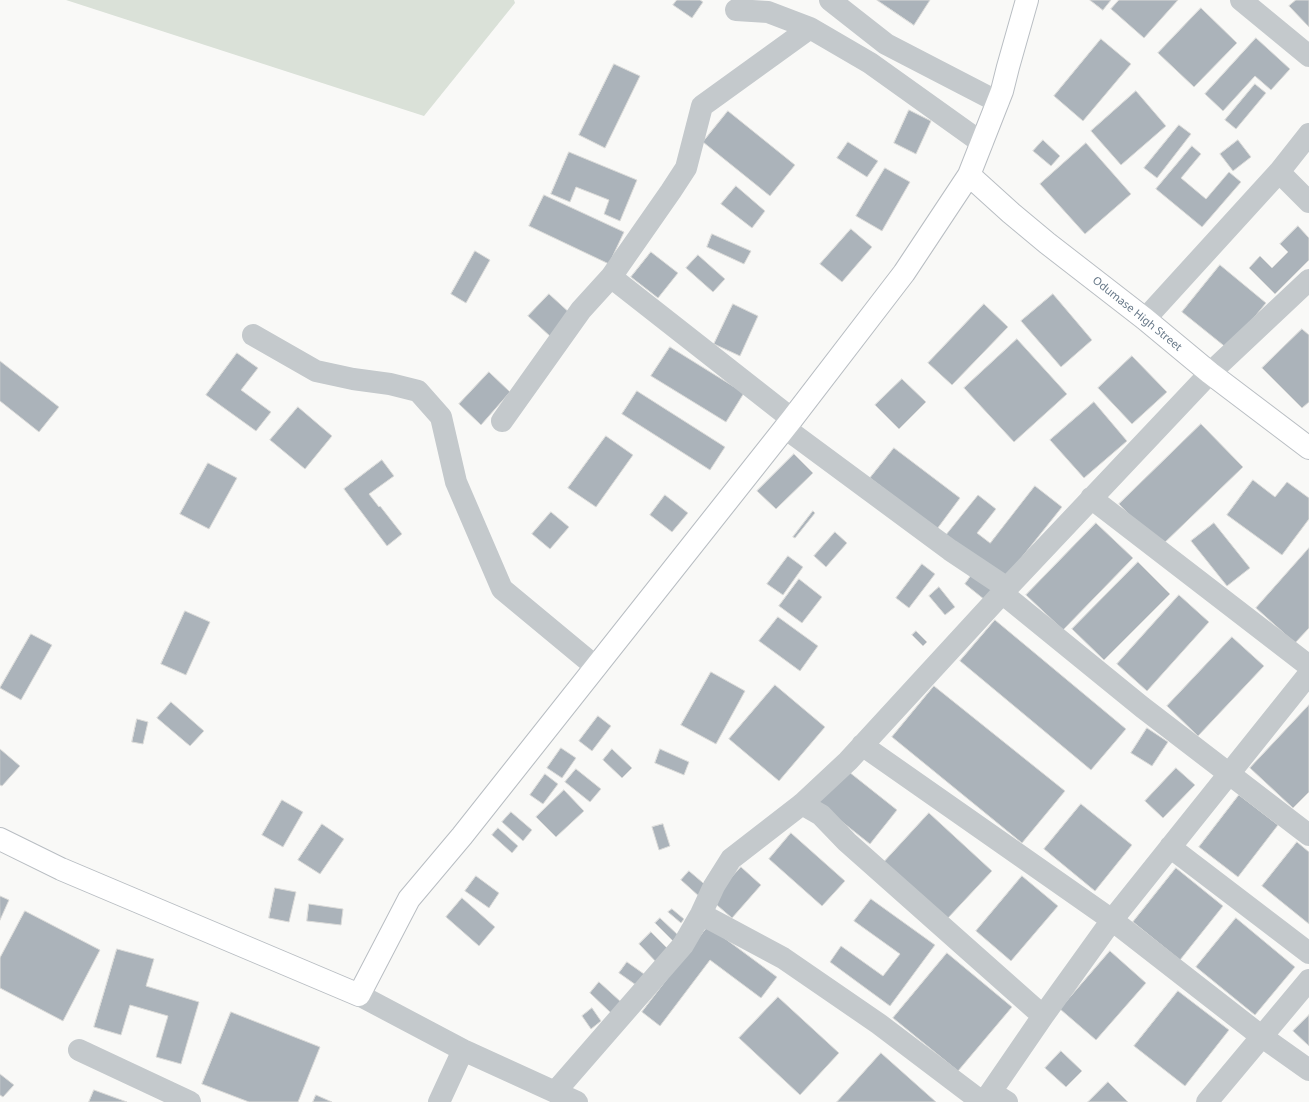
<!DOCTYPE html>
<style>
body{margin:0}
canvas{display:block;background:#f9f9f7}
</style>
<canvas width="1309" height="1102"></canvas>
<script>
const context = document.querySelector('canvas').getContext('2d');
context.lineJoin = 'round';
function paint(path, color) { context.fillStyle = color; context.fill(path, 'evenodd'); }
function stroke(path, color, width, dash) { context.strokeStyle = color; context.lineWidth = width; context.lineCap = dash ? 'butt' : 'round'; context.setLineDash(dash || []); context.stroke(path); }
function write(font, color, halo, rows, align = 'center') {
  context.font = font + ' "Noto Sans",sans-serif'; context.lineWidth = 4; context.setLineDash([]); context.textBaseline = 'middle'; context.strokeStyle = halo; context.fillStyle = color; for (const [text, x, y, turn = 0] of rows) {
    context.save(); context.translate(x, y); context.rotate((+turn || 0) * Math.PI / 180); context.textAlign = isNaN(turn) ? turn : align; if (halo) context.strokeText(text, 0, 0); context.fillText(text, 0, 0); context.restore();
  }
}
paint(new Path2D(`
 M66,0H514L515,3L424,116Z`), '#dae1d8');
const building = new Path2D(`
 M677,0H700L703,2L692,18L673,5Z
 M877,0H930L914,25Z
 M1090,0H1111L1103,10Z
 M1119,0H1178L1144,38L1111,9Z
 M1296,0H1309V27L1289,6Z
 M1201,8L1237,43L1194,87L1158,53Z
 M1256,38L1290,69L1271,90L1255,76L1223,111L1205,94Z
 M1101,39L1131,64L1083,121L1054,96Z
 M614,64L640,76L605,148L579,135Z
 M1255,84L1266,93L1236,129L1225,120Z
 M1136,91L1166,126L1121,165L1091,131Z
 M909,110L931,121L916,154L894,143Z
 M728,111L795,165L770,196L703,142Z
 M1179,125L1191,134L1157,178L1144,168Z
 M1043,140L1060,156L1051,166L1033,151Z
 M1238,140L1251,157L1233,171L1220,154Z
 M848,142L878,161L867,177L837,158Z
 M1086,143L1131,194L1085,234L1040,184Z
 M1192,146L1201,154L1181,178L1206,199L1229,172L1241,182L1202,227L1156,189Z
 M569,152L637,180L620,221L604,214L609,200L576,187L570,202L551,194Z
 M885,168L910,182L882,231L856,216Z
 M736,186L765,211L752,228L721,204Z
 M544,195L624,232L609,264L529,226Z
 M1298,226L1309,238V260L1275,294L1249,268L1260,256L1272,268L1288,252L1280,244Z
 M851,229L872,247L842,282L820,264Z
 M712,234L751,251L744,264L707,247Z
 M475,251L490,260L466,303L451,294Z
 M651,252L678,273L658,298L631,277Z
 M698,255L725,279L713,292L686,268Z
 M1220,265L1266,303L1228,349L1182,312Z
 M549,294L572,315L551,337L528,316Z
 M1053,294L1092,340L1061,367L1021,321Z
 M733,304L758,316L740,356L714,344Z
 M984,304L1008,327L952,385L928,363Z
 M1302,329L1309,335V402L1302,408L1262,368Z
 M1017,339L1067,394L1014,442L964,388Z
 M670,347L744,393L726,422L651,376Z
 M237,353L258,368L241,390L271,412L256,431L206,395Z
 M1132,356L1167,392L1132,424L1098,388Z
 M0,361L59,407L39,432L0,401Z
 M489,372L510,392L481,425L459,404Z
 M902,379L926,402L899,429L875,405Z
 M637,391L725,447L710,470L622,414Z
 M1094,402L1127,441L1084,478L1050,440Z
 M298,407L332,436L305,469L270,440Z
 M1201,424L1243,467L1160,547L1119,504Z
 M606,436L633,455L596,507L568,488Z
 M894,448L960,498L937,529L870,478Z
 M794,454L813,473L776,509L757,491Z
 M382,460L394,476L369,494L379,507L380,506L402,534L387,546L344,489Z
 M208,463L237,478L209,529L180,514Z
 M1253,480L1275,497L1287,482L1309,498V519L1282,555L1227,515Z
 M1035,486L1062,507L1002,582L945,536L978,495L996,509L977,533L990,543Z
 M665,495L688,513L672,532L650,515Z
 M813,511L815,513L795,538L793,537Z
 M551,512L569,527L550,549L532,534Z
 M1096,523L1133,558L1063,630L1026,595Z
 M1214,523L1250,568L1227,586L1191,541Z
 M835,532L847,543L826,567L814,556Z
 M1309,548V628L1295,643L1256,608Z
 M788,556L803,567L783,595L767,584Z
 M1138,562L1170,594L1104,660L1072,629Z
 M922,564L935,574L909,608L896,598Z
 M975,570L996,587L985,600L965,584Z
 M799,579L822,597L802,623L779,606Z
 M939,587L955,607L945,615L929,596Z
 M1179,595L1209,622L1147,691L1117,664Z
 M185,611L210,622L186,675L161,664Z
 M778,617L818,646L800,671L759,641Z
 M995,620L1126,729L1091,770L960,661Z
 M916,631L927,642L923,646L912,635Z
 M31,634L52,645L21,700L0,688Z
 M1232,637L1264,666L1198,736L1167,706Z
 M711,672L745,691L716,744L681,725Z
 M775,685L825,727L779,781L729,739Z
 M934,686L1065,791L1022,843L892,737Z
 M171,702L204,731L190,746L157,718Z
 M1309,705V792L1293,808L1250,768Z
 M598,716L611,726L592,751L579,741Z
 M137,719L148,722L143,744L132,742Z
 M1147,728L1168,742L1152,766L1131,753Z
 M561,748L576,758L562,778L547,768Z
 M0,749L20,766L2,786L0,785Z
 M612,749L632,768L622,778L603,760Z
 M660,749L689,762L684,775L655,763Z
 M844,768L897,810L870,844L817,802Z
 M1176,768L1195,785L1163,818L1145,801Z
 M576,769L601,789L590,802L565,782Z
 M545,774L558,784L543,804L530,795Z
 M564,790L584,811L556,837L536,817Z
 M1239,795L1278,825L1238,877L1199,847Z
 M282,800L303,812L283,847L262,835Z
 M1081,804L1132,845L1095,891L1044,849Z
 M511,812L532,830L523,841L502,822Z
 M929,813L992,871L947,919L884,862Z
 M322,824L344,839L320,874L298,860Z
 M663,824L670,846L659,850L652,827Z
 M498,828L518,846L512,853L492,835Z
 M791,833L845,881L822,906L769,859Z
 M1297,842L1309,852V924L1262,886Z
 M741,867L761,885L732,918L711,900Z
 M1176,868L1223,906L1180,960L1133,922Z
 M689,871L709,888L701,898L681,880Z
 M476,876L499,893L489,908L465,891Z
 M1022,876L1058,906L1011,961L976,931Z
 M275,888L296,892L289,922L269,918Z
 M0,896L9,900L0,920Z
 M462,898L495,927L479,946L446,917Z
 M871,899L935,945L890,1006L830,962L841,946L883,976L900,954L854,921Z
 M309,904L343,909L341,925L307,921Z
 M672,909L684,919L681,923L668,912Z
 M25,911L100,950L63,1021L0,988V958Z
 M660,918L678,935L673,941L655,923Z
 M1236,918L1295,967L1255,1015L1196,967Z
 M708,926L777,977L761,998L710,960L660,1026L642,1012Z
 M651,932L672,953L659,965L639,944Z
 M117,949L154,959L146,986L199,1002L181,1064L156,1057L168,1016L130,1005L121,1035L94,1027Z
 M1110,951L1146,983L1096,1040L1060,1009Z
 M947,953L1012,1007L958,1071L893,1018Z
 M627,962L644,974L636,985L619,973Z
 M599,982L621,1002L611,1013L590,993Z
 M1178,991L1229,1030L1185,1086L1134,1046Z
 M778,997L839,1053L800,1095L739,1038Z
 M592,1008L601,1021L591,1029L582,1016Z
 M231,1012L320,1047L298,1102H249L202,1084Z
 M1309,1015V1046L1293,1031Z
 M1061,1051L1082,1071L1066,1087L1045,1068Z
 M881,1053L936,1102H837Z
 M0,1074L14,1085L3,1097L0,1095Z
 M1108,1082L1128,1102H1088Z
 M94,1090L127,1102H89Z
 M316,1095L332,1102H313Z`);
paint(building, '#abb3ba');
stroke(building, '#dbdbd9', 1);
const secondary = new Path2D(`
 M969,175L1011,213L1047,243L1145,319L1210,373L1309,448
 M0,839L61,869L359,995L409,899L462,836L792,419L904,273L969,175L1002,91L1008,67L1027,0`);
stroke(secondary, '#b9bec3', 24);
stroke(new Path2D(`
 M830,0L886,44L998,102
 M1241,0L1309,56
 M810,28L870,63L982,143
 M1279,172L1309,202
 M611,277L792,419
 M1145,319L1279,172L1309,134
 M253,335L316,371L353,379L390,384L418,391L441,417L456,482L502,589L596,667
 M502,421L581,310L611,277L671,191L686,168L702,106L810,28L768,12L736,10
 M785,428L950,550L1007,588
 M1091,498L1309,666
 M1002,593L1142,707L1309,835
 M862,745L1112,920L1261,1036L1309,1070
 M802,804L821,815L847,842L1043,1016
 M1170,847L1309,953
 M701,914L783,958L879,1024L982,1102
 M359,995L463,1050L577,1102
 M79,1050L190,1102
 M555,1092L683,945L701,914L714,886L731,859L802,804L848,761L1007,588L1210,373L1309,280
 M991,1092L1007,1102
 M439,1102L463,1050
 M984,1102L1043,1016L1112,920L1309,674
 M1207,1102L1309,980`), '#c4c9cc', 22);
stroke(secondary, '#fff', 22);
write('11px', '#677888', '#fff', [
 ["Odumase High Street",1137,314,39]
]);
</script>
